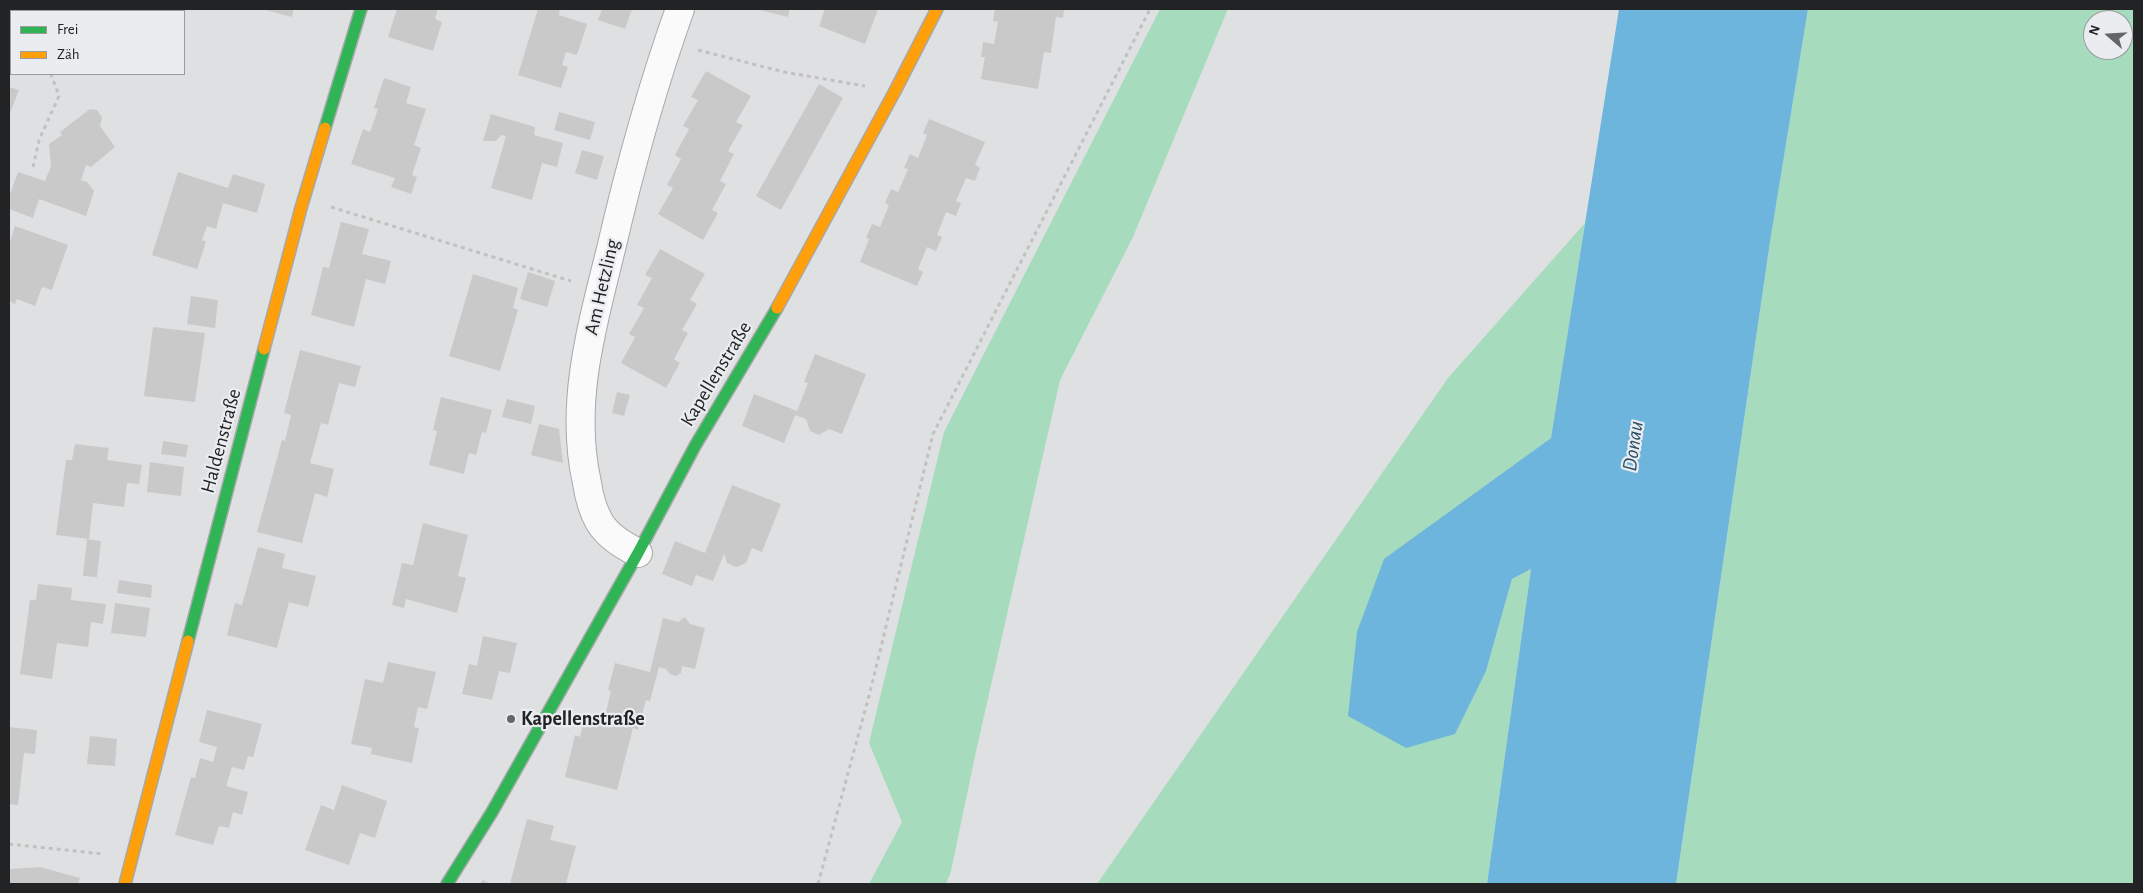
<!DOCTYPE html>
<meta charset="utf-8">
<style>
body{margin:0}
#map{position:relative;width:2143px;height:893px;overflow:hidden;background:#dfe0e1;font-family:"Alegreya Sans",sans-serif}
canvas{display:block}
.frame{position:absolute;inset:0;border:10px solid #222324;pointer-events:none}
.legend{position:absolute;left:10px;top:10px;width:175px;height:65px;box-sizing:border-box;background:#ebecef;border:1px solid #9b9c9e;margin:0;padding:6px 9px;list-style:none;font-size:15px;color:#222324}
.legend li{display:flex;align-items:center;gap:10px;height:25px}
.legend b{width:25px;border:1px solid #9b9c9e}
.north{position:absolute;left:2083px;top:10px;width:50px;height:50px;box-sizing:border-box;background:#ebecef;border:1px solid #9b9c9e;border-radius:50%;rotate:289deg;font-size:14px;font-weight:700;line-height:20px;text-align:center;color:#222324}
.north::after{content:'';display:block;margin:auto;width:18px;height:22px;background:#646566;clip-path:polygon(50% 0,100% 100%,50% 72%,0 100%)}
</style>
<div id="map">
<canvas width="2143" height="893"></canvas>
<div class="frame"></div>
<ul class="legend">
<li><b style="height:6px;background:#30b455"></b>Frei</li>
<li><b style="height:6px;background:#ff9f0a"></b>Zäh</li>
</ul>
<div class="north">N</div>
</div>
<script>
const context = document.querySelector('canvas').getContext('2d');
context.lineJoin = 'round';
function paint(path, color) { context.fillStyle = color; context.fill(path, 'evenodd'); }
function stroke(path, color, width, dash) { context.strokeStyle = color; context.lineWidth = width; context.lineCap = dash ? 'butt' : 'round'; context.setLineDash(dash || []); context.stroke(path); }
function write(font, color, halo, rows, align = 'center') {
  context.font = font + ' "Alegreya Sans",sans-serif'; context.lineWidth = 4.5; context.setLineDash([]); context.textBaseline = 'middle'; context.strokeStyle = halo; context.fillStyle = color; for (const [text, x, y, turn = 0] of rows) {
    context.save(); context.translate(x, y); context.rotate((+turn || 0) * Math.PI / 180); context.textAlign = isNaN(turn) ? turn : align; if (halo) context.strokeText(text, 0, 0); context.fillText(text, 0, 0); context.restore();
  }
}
paint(new Path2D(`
 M1160,9H1228L1133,237L1060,380L975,756L951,871L946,884H869L902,822L869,743L944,432Z
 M1808,9H2134V884H1676L1770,242ZM2093,20H2123V50H2093Z
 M1585,223L1551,438L1453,510L1486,671L1512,579L1531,569L1487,884H1097L1448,378Z`), '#a6dcbd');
paint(new Path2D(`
 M1619,9H1808L1770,242L1676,884H1487L1531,569L1512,579L1486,671L1455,734L1406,748L1348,716L1357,632L1384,559L1551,438Z`), '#6db5dc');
paint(new Path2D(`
 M262,9H294L292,17Z
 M397,9H438L435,19L442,22L433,51L388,37Z
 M538,9H560L559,15L587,24L577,55L566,52L562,65L568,67L561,88L518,75Z
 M602,9H632L625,29L598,20Z
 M756,9H790L788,17Z
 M825,9H878L865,44L819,26Z
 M995,9H1064L1063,18L1056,17L1051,53L1044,52L1038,89L981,79L985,57H981L983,42L994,44L998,22L993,21Z
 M706,71L751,96L736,122L743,125L728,151L734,154L720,181L726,184L712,210L718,213L703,240L658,214L673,188L667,185L681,159L675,155L689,129L683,126L698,100L691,97Z
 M384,78L411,87L406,103L426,109L414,145L421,148L412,175L417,177L411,194L391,187L395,178L351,164L363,129L370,132L378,109L374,108Z
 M819,84L843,98L781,210L756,196Z
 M9,87L19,90L10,113L9,112Z
 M90,109L97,110L102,118L100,126L115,147L91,167L86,165L81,180L87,182L94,191L86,216L39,199L33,218L9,209V197L18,172L45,181L51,166L49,144L62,135L60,132Z
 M559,112L595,122L590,140L554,130Z
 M491,114L535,127L534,135L563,143L557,167L542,163L532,200L491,188L506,136L501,135L496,141H483Z
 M929,119L985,142L975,165L980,168L975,181L966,178L956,201L961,203L956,216L946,212L937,235L942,237L936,251L927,247L918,269L923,272L917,286L860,262L869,239L866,238L872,224L880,227L889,205L885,203L891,189L898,192L908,169L904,168L910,154L918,158L927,135L923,133Z
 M582,150L604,156L597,180L575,173Z
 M178,172L228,188L233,174L265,184L257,213L223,203L216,229L207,226L202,240L206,242L197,269L152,255Z
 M341,222L369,229L362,254L391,261L385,284L366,279L354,327L311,315L323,267L329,268Z
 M15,226L68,245L52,290L42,287L35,306L17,299L15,304L9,301V245Z
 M660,249L705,274L690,300L697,304L682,330L688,333L674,359L680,363L666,388L621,363L635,337L629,334L644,308L637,305L652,278L645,275Z
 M528,272L555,281L547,307L520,299Z
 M473,274L518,288L513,308L518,310L500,371L449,356Z
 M191,296L218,300L215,328L187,324Z
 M153,327L205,333L195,402L144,396Z
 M300,350L361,366L355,387L339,383L328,425L321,423L310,463L334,469L327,497L315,493L302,543L257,532L282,440L285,441L291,415L284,413Z
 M815,354L866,374L842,434L829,429L819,435L810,431L806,419L795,415L784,443L742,426L754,394L797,411L808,383L804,382Z
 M617,392L630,395L624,416L612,413Z
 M441,397L492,410L486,433L482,432L476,455L469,453L464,474L429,465L437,431L433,430Z
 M507,399L535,406L531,424L502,417Z
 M539,424L559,429L563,463L531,455Z
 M163,441L188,445L186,457L161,454Z
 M75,444L109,448L107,460L142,465L139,484L127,483L124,507L93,503L89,539L56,535L66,460H72Z
 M150,462L184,467L181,496L147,492Z
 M732,485L781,504L762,552L752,548L746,563L736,567L727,563L724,554L713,581L696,575L692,586L662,574L675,541L705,553Z
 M423,523L468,535L458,576L466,578L457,613L406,599L404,608L392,605L402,563L413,565Z
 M87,539L101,541L97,577L83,576Z
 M258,547L285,554L282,568L316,576L308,607L289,602L277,648L227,635L235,603L242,605Z
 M119,580L152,585L151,598L117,593Z
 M38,584L72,588L71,600L106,604L103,624L91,622L88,647L57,643L52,679L20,674L30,600H36Z
 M115,603L150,608L146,637L111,633Z
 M685,617L690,624L705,628L695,669L682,666L681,673L676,676L670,674L666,669L659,667L650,701L646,700L638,730L633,728L617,790L565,777L575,735L580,737L585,716L604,721L611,691L608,690L615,663L650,672L663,618L678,622Z
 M483,636L517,643L510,673L499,671L492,700L462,694L469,664L477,666Z
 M388,662L436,672L427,709L418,707L414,727L419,728L412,763L371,754L372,748L351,744L365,679L383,683Z
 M207,710L262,724L253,757L248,756L244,770L232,767L226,786L248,792L242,815L233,812L229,828L219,826L213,845L175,835L191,777L195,778L200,758L213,762L217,747L199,742Z
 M9,727L37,730L35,754L24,753L18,805L9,804Z
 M90,736L117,739L115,766L87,764Z
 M342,785L387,801L375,838L360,833L349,865L305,850L321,805L334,810Z
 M527,819L554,826L550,840L576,846L566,884H510Z
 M40,867L80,878L78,884H9V869Z
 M483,880L490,884H480Z`), '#c9c9c9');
const street = new Path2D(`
 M638,553C623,545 609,537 600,523C593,511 589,497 587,483C569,404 592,326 611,249C630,167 652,87 680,9`);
const fast = new Path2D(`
 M325,128L361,9
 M188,641L264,349
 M447,884L492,812L638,553L695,446L777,308`);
const slow = new Path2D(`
 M777,308L895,91L937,9
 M264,349L301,208L325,128
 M125,884L188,641`);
stroke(street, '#a7a8a9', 30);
stroke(fast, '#a7a8a9', 14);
stroke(slow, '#a7a8a9', 14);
stroke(new Path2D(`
 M698,50L784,72L865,86
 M9,51L11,52
 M33,167L39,140L59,96L51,74
 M331,207L571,281
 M9,844L103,854
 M818,884L870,692L933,434L1150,9`), '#c1c1c2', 3, [4, 4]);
stroke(street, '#fafafa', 28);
stroke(fast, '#30b455', 11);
stroke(slow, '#ff9f0a', 11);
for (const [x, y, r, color] of [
 [511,719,5,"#646566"]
]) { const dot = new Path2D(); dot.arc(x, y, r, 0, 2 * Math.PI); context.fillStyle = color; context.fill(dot); stroke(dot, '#ebecef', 2); }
write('20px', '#222324', '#ebecef', [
 ["Am Hetzling",602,287,-77],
 ["Kapellenstraße",716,374,-59],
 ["Haldenstraße",221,441,-75]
]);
write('bold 20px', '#222324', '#ebecef', [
 ["Kapellenstraße",521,719]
], 'left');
write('italic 21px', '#244d66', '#ebecef', [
 ["Donau",1633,446,-82]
]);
</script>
